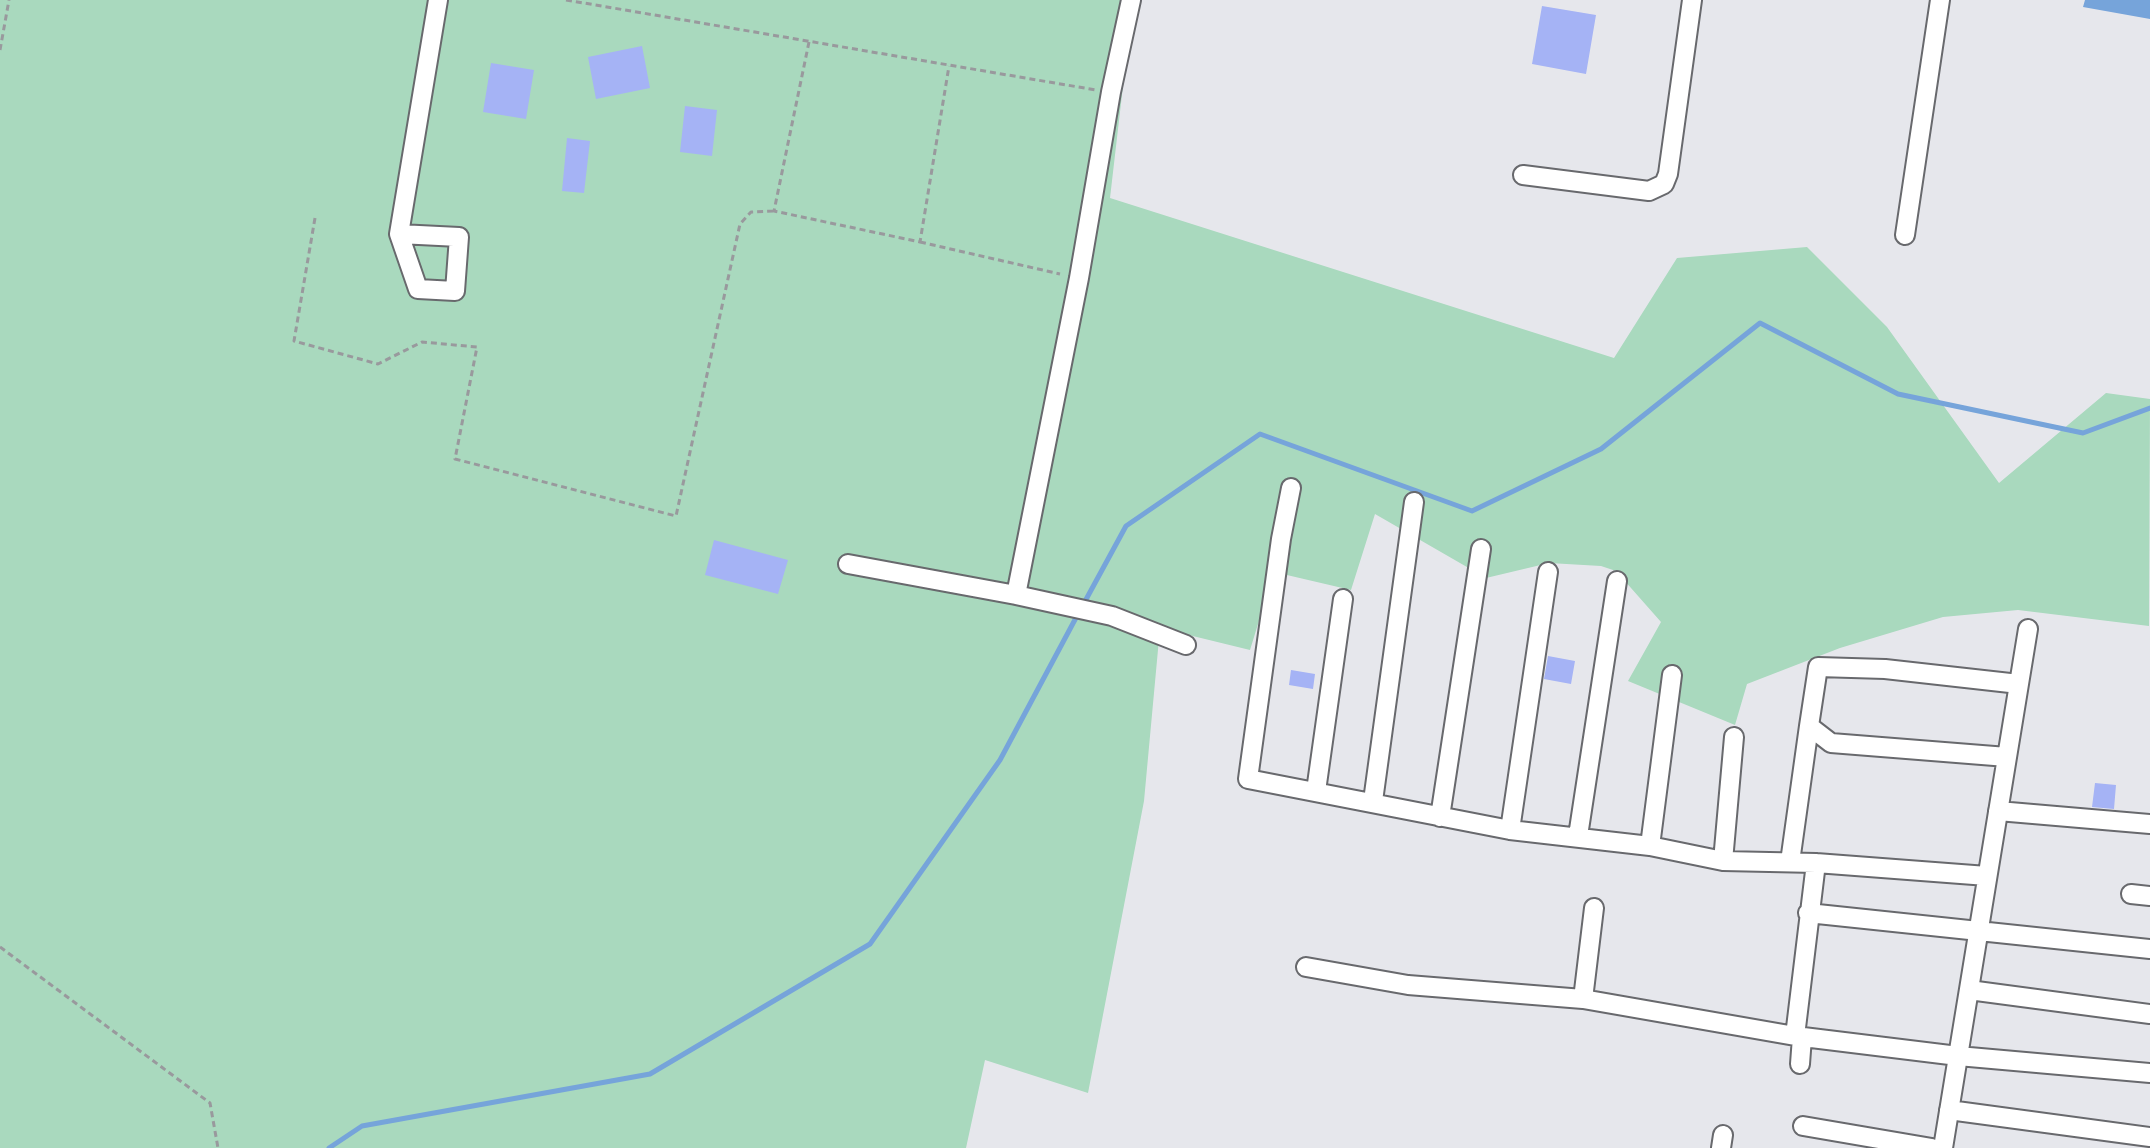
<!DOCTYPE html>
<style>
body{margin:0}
canvas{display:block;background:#e6e7ec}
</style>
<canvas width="2150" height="1148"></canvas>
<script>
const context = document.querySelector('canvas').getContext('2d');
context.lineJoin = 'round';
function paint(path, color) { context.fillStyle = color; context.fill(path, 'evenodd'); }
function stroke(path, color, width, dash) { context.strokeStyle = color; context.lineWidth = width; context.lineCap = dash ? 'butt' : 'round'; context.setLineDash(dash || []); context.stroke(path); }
paint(new Path2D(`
 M0,0H1133L1110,198L1614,358L1677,258L1807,247L1887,327L1999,483L2106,393L2150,399L2149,626L2018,610L1943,617L1840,648L1747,684L1735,725L1628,681L1661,622L1616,571L1601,566L1549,563L1486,578L1375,514L1351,590L1274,572L1250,650L1160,628L1144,801L1088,1093L985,1060L966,1148H0Z`), '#a9d9be');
paint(new Path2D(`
 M2085,0H2150V19L2083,7Z`), '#76a4da');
stroke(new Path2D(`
 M1083,605L1126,526L1260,434L1472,511L1601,449L1760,323L1898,394L2083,433L2150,408
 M329,1148L362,1126L650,1074L870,944L1000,760L1078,614`), '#76a4da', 5);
paint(new Path2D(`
 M1542,6L1596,15L1586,74L1532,64Z
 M642,46L650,88L596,99L588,57Z
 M491,63L534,70L526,119L483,112Z
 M685,106L717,110L712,156L680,152Z
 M567,138L590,141L584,193L562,191Z
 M714,540L788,560L778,594L705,575Z
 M1548,656L1575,661L1571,684L1544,679Z
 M1291,670L1315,674L1313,689L1289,685Z
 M2095,783L2116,785L2114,809L2092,807Z`), '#a5b3f5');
const street = new Path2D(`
 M1523,175L1649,191L1664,184L1668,174L1692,0
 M399,234L459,237L455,291L418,289L399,234L438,0
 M1905,235L1940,0
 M1291,488L1281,539L1248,779L1510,830L1650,846L1723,861L1816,863L1987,876
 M848,564L1016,595L1079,278L1111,92L1131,0
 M1016,595L1112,616L1186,645
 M2007,757L1831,743L1809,726L1818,667L1885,669L2019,684
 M1316,791L1343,599
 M1373,801L1414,502
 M1998,811L2150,824
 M1440,817L1481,549
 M1510,830L1548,572
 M1578,836L1617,581
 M1650,846L1672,675
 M1723,861L1734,737
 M1790,862L1809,726
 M2131,894L2150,896
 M1808,913L2150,949
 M1306,967L1408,985L1583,999L1795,1036L1958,1056L2150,1073
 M1969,990L2150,1014
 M1583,999L1594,908
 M1795,1036L1816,863
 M1800,1064L1802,1037
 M1949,1110L2150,1137
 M1803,1126L1932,1148
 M1721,1148L1723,1135
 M1943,1148L2028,629`);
stroke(street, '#68696d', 22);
stroke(new Path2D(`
 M566,0L1096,90
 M809,42L774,211L920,242L949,66
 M0,50L9,0
 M315,218L294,341L378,364L422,342L477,347L455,459L676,516L740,224L751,212L774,211
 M920,242L1060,274
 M0,947L210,1103L218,1148`), '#99999d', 3, [6, 4]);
stroke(street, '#fff', 18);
</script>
